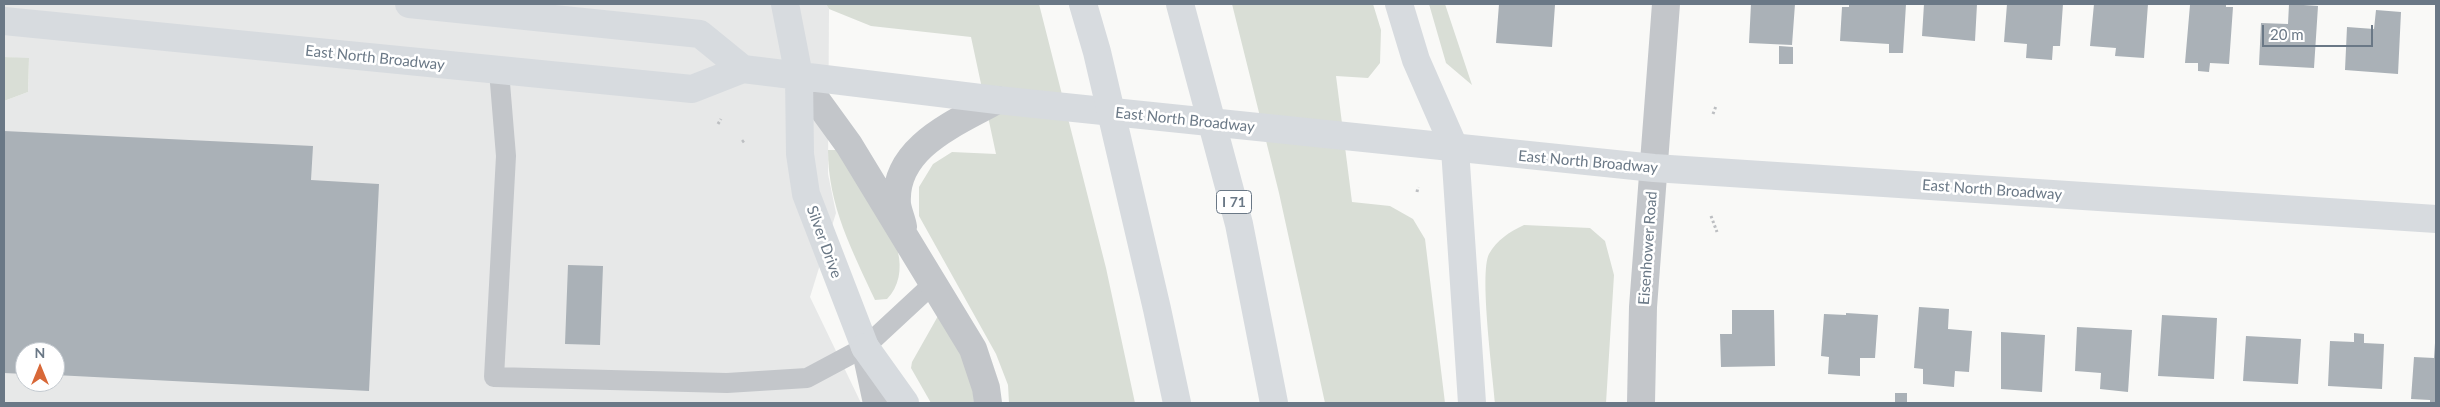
<!DOCTYPE html>
<style>
body{margin:0}
#map{position:relative;width:2440px;height:407px;overflow:hidden;background:#f9f9f7;font-family:Lato,sans-serif}
canvas{display:block}
.frame{position:absolute;inset:0;border:5px solid #6a7886;pointer-events:none}
.north{position:absolute;left:15px;top:342px;width:50px;height:50px;box-sizing:border-box;background:#fff;border:1px solid #c3c9cf;border-radius:50%;rotate:0deg;font-size:14px;font-weight:700;line-height:20px;text-align:center;color:#6a7886}
.north::after{content:'';display:block;margin:auto;width:18px;height:22px;background:#d86838;clip-path:polygon(50% 0,100% 100%,50% 72%,0 100%)}
.scale{position:absolute;left:2262px;top:25px;width:111px;height:22px;box-sizing:border-box;border:2px solid #6a7886;border-top:0;padding-left:6px;font-size:15px;line-height:18px;white-space:nowrap;color:#6a7886;-webkit-text-stroke:4px #fff;paint-order:stroke}
</style>
<div id="map">
<canvas width="2440" height="407"></canvas>
<div class="frame"></div>
<div class="north">N</div>
<div class="scale">20 m</div>
</div>
<script>
const context = document.querySelector('canvas').getContext('2d');
context.lineJoin = 'round';
function paint(path, color) { context.fillStyle = color; context.fill(path, 'evenodd'); }
function stroke(path, color, width, dash) { context.strokeStyle = color; context.lineWidth = width; context.lineCap = dash ? 'butt' : 'round'; context.setLineDash(dash || []); context.stroke(path); }
function write(font, color, halo, rows, align = 'center') {
  context.font = font + ' Lato,sans-serif'; context.lineWidth = 5; context.setLineDash([]); context.textBaseline = 'middle'; context.strokeStyle = halo; context.fillStyle = color; for (const [text, x, y, turn = 0] of rows) {
    context.save(); context.translate(x, y); context.rotate((+turn || 0) * Math.PI / 180); context.textAlign = isNaN(turn) ? turn : align; if (halo) context.strokeText(text, 0, 0); context.fillText(text, 0, 0); context.restore();
  }
}
paint(new Path2D(`
 M4,4H826L829,9L828,174L836,213L810,297L861,403H4V101L28,92L29,59L4,57ZM25,352H55V382H25Z`), '#e7e8e8');
paint(new Path2D(`
 M826,4H1039L1106,268L1135,403H1009L1008,385L996,354L919,216V187L933,164L952,152L996,154L971,37L871,26L829,9Z
 M1232,4H1373L1381,30L1380,63L1368,78L1336,76L1352,202L1390,206L1413,219L1425,239L1445,403H1325L1279,193Z
 M1429,4H1445L1472,85L1446,63Z
 M4,57L29,58L28,92L4,101Z
 M828,150H843C859,177 891,224 898,252C902,269 899,287 887,299L875,300C852,250 828,206 828,150Z
 M1524,225L1590,228L1605,241L1614,275L1606,403H1495C1493,376 1479,273 1489,254C1497,240 1509,232 1524,225Z
 M938,316C955,344 974,369 974,403H931L911,368L912,362Z`), '#d9ded6');
paint(new Path2D(`
 M1499,4L1555,5L1552,47L1496,43Z
 M1751,4H1795L1792,45L1749,43Z
 M1849,4H1906L1903,53H1889V44L1840,41L1842,7H1849Z
 M1924,4H1977L1975,41L1922,36Z
 M2007,4H2063L2060,46H2053L2052,60L2026,58L2027,44L2004,42Z
 M2094,4H2148L2144,58L2115,56L2116,48L2090,46Z
 M2195,4H2226V7H2233L2229,64L2210,63L2209,72L2198,71V63H2185L2190,5Z
 M2289,4L2318,6L2314,68L2259,65L2261,23L2288,24Z
 M2376,10L2401,12L2398,74L2345,70L2347,27L2374,29Z
 M1779,46L1793,47V64H1779Z
 M4,131L313,146L311,180L379,184L369,391L55,375V352H25V374L4,373Z
 M568,265L603,266L600,345L565,344Z
 M1919,307L1949,309L1948,329L1972,331L1969,372L1955,371L1954,387L1923,384V369L1914,368Z
 M1732,310H1774L1775,366L1721,367L1720,334H1732Z
 M1846,313L1878,315L1875,358H1860V376L1828,374L1829,357L1821,356L1824,314L1846,315Z
 M2162,315L2217,318L2214,379L2158,376Z
 M2077,327L2132,330L2128,392L2100,389L2101,373L2075,371Z
 M2001,332L2045,335L2042,392L2001,389Z
 M2354,333L2364,334V343L2384,344L2382,389L2328,386L2330,341L2354,342Z
 M2246,336L2301,339L2298,384L2243,381Z
 M2435,343L2436,403H2430V400L2411,399L2414,357L2434,358Z
 M1895,393H1907V403H1895Z`), '#aab1b7');
stroke(new Path2D(`
 M1713,114L1716,106
 M718,124L721,119
 M742,142L746,139
 M1417,192L1418,187
 M1711,216L1717,232`), '#bdbfc2', 3, [2.5, 2.5]);
stroke(new Path2D(`
 M499,71L506,156L494,377L727,383L807,378L865,347L934,283`), '#c3c6ca', 20);
stroke(new Path2D(`
 M799,76L849,145L973,349L986,388L988,403
 M903,227C902,220 898,212 897,204C893,147 956,123 997,100
 M865,347L877,403
 M1641,403L1643,307L1666,4`), '#c3c6ca', 28);
stroke(new Path2D(`
 M409,4L700,34L743,69
 M785,4L799,76L800,154L806,194L865,347
 M4,21L692,89L743,69L997,100L1654,168L2436,219`), '#d7dbdf', 28);
stroke(new Path2D(`
 M1083,4L1097,52L1157,309L1177,403
 M1180,4L1239,224L1274,403
 M1399,4L1416,60L1455,149L1472,403
 M865,347L905,403`), '#d7dbdf', 28);
for (const [x, y, w] of [
 [1234,202,35]
]) { const box = new Path2D(); box.roundRect(x - w / 2, y - 11.5, w, 23, 4); context.fillStyle = '#fff'; context.fill(box); stroke(box, '#6a7886', 1); }
write('bold 14px', '#6a7886', null, [
 ["I 71",1234,202]
]);
write('15px', '#6a7886', '#fff', [
 ["East North Broadway",375,58,6],
 ["East North Broadway",1185,120,6],
 ["East North Broadway",1588,162,5],
 ["East North Broadway",1992,190,4],
 ["Silver Drive",824,242,70],
 ["Eisenhower Road",1648,248,-86]
]);
</script>
